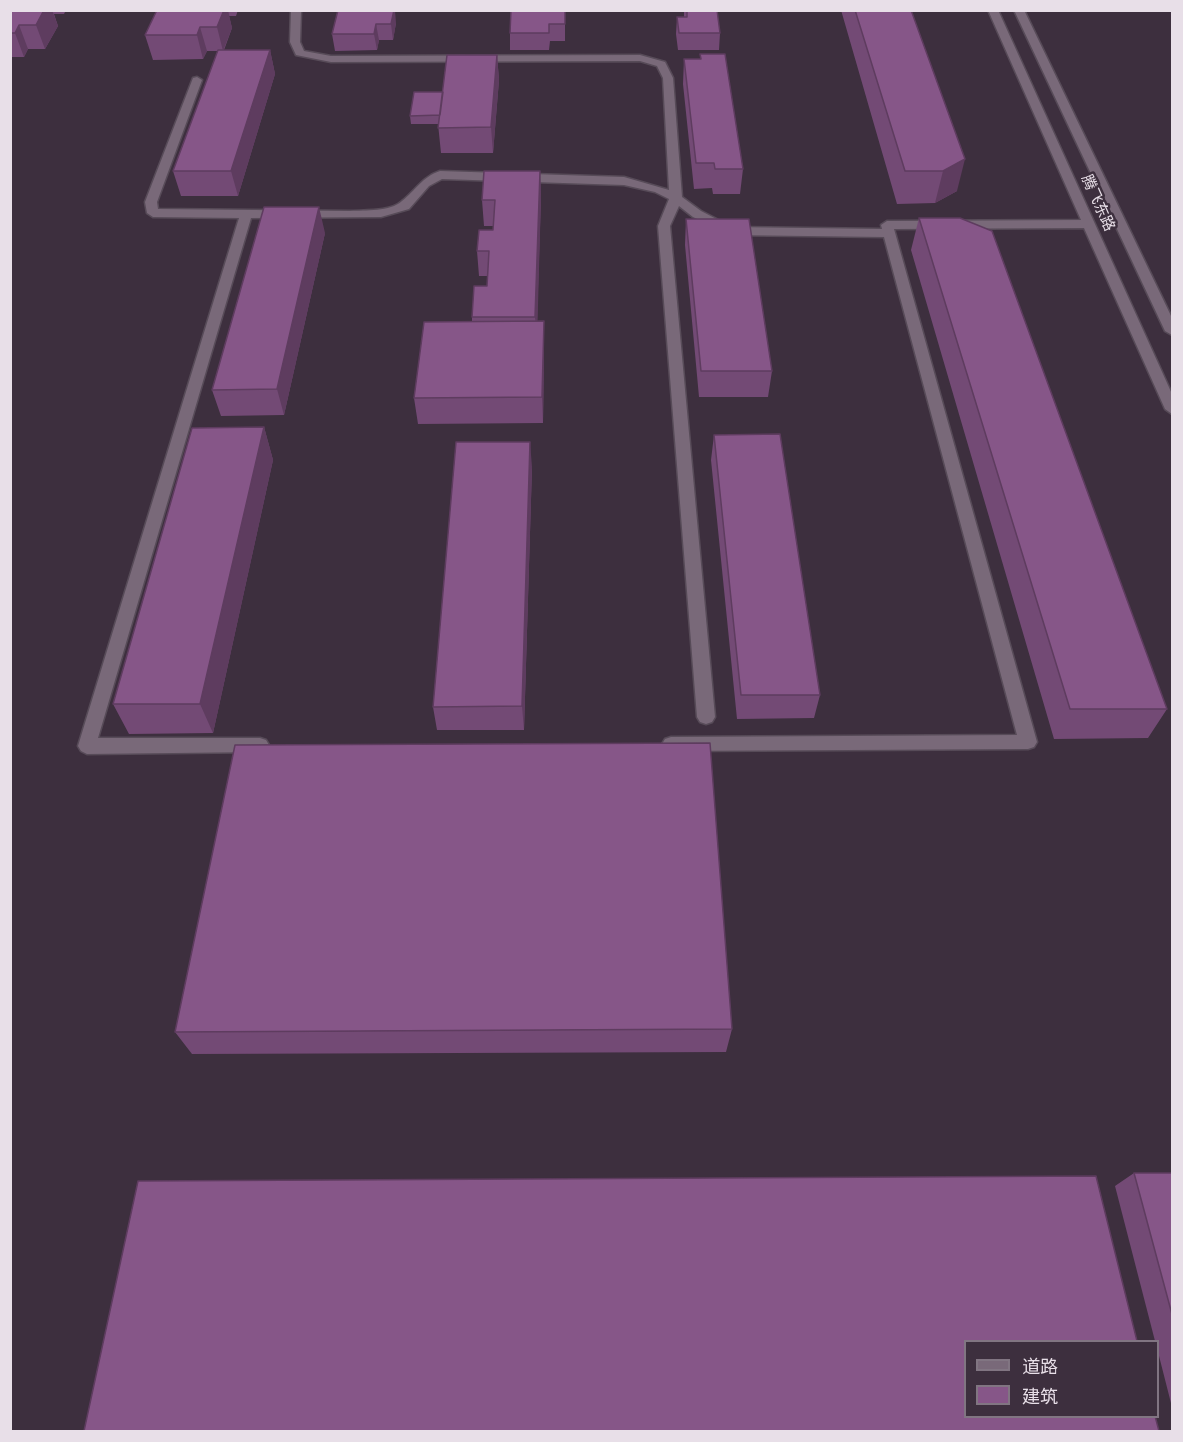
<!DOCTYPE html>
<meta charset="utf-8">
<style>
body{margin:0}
#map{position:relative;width:1183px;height:1442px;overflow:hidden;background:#3d2f3e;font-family:"Public Sans","Noto Sans SC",sans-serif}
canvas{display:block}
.frame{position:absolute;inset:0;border:12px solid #e8dfe8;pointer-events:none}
.legend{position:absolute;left:964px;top:1340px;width:195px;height:78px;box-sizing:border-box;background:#3d2f3e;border:2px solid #817582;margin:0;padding:8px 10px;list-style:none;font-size:18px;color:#e8dfe8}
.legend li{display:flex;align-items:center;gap:12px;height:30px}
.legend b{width:30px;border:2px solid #817582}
</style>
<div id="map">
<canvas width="1183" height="1442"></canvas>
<div class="frame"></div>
<ul class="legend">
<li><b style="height:8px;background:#796979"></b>道路</li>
<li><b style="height:16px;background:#865688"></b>建筑</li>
</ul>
</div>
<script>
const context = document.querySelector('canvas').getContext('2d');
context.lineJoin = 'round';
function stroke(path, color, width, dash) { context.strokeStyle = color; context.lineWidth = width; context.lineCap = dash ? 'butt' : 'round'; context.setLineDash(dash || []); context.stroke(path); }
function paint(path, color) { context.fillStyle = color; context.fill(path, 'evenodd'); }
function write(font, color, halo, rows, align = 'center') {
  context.font = font + ' "Public Sans","Noto Sans SC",sans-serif'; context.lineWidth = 5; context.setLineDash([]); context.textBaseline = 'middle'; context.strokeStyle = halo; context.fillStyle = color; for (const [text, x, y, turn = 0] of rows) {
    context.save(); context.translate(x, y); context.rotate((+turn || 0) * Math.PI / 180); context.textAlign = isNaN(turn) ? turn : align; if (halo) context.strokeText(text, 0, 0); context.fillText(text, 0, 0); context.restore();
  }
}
const minor = new Path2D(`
 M291,10H301L300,42L304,51L331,56L640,55L665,62L673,78L682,197L701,211L732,227L882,229L881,225L887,221L1081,220L988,10H998L1172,394V414L1165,409L1084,228L894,229L1037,742L1034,747L1028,749L671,751L665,749L662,744L665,739L671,737L1017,735L884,237L730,235L693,217L679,206L670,226L715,717L712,722L706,724L700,722L697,717L658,226L669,199L655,192L624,185L442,179L429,186L409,209L381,217L251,218L98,738H260L266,740L269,745L266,750L260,752L87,754L81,751L78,746L239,218L153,217L147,213L145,202L193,78L197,77L202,80L157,202L158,209L350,211C365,210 390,212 402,201C416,190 422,177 440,171L624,177L669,190L663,78L657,66L640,61L331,62L296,55L290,42Z
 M1014,10H1024L1172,318V335L1165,331Z`);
stroke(minor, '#574b58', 3);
paint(minor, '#796979');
paint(new Path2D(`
 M10,10H66L64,14H54L58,26L45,49H28L24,57H10Z
 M157,10H238L236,16H229L232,28L224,50H270L275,74L238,196H181L173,171L218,51H207L203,59L153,60L145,35Z
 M338,10L396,23L393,40H379L377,50L335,51L332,34Z
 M565,10V41H550L549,50H510V33Z
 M684,10H717L720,33L719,50H678L676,34L677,17H684Z
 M841,10H911L957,191L935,203L897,204Z
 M700,54L743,169L740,194H713L712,188L694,189L683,84L684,59H700Z
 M497,55L499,80L493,153H441L438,124H411L410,116Z
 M540,171L541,197L537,321L544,347L543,423L418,424L414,398L472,322V317L487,286V276H479L477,251L493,230V226H484L482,200Z
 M919,218L1167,709L1148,738L1054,739L911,250Z
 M686,219L772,371L768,397H699L685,245Z
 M325,233L284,415L221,416L212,390Z
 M264,427L273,460L213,733L129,734L113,704Z
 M714,435L820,695L814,718L737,719L711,460Z
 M532,467L524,730H437L433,707Z
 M732,1029L726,1052L192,1054L175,1032Z
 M1134,1173H1173V1411L1158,1352V1341H1155L1115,1186Z`), '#734a75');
paint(new Path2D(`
 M36,10H52L58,26L45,49L36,25Z
 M224,10H228L232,28L223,51L217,27Z
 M394,10H395L396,23L393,40L391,24Z
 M376,24L379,40L377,50L374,34Z
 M19,25L28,49L24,57L15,33Z
 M200,27L207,51L203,59L197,35Z
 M270,50L275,74L238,196L231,171Z
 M497,55L499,80L493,153L491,127Z
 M965,159L957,191L935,203L943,171Z
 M540,171L541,197L537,342L535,317Z
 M319,207L325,233L284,415L277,389Z
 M544,321V347L543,423L542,397Z
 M264,427L273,460L213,733L200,704Z
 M530,442L532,467L524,730L522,706Z`), '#5e3c5f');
const building = new Path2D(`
 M10,10H44L36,25H19L15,33H10Z
 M157,10H224L217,27H200L197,35H145Z
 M338,10H394L391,24H376L374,34H332Z
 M511,10H565V24H549V33H510Z
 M687,10H717L720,33H679L677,17H687Z
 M855,10H911L965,159L943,171H905Z
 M218,50H270L231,171H173Z
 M700,54H725L743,169H715L714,163H696L684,59H701Z
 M447,55H497L491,127L438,128Z
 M414,92H443L440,115L410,116Z
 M484,171H540L535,317H472L474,286H487L489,251H477L479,230H493L495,200H482Z
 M264,207H319L277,389L212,390Z
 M919,218H960L992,231L1167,709H1070Z
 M686,219H749L772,371H701Z
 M544,321L542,397L414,398L424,322Z
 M264,427L200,704H113L192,428Z
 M780,434L820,695H741L714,435Z
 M456,442H530L522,706L433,707Z
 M710,743L732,1029L175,1032L235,745Z
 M1134,1173H1173V1318Z
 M1096,1176L1137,1341H966V1416H1155L1159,1431H84L138,1181Z`);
paint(building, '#865688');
stroke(building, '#5e3c5f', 1.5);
write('15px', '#e8dfe8', '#3d2f3e', [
 ["腾飞东路",1098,203,66]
]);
</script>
